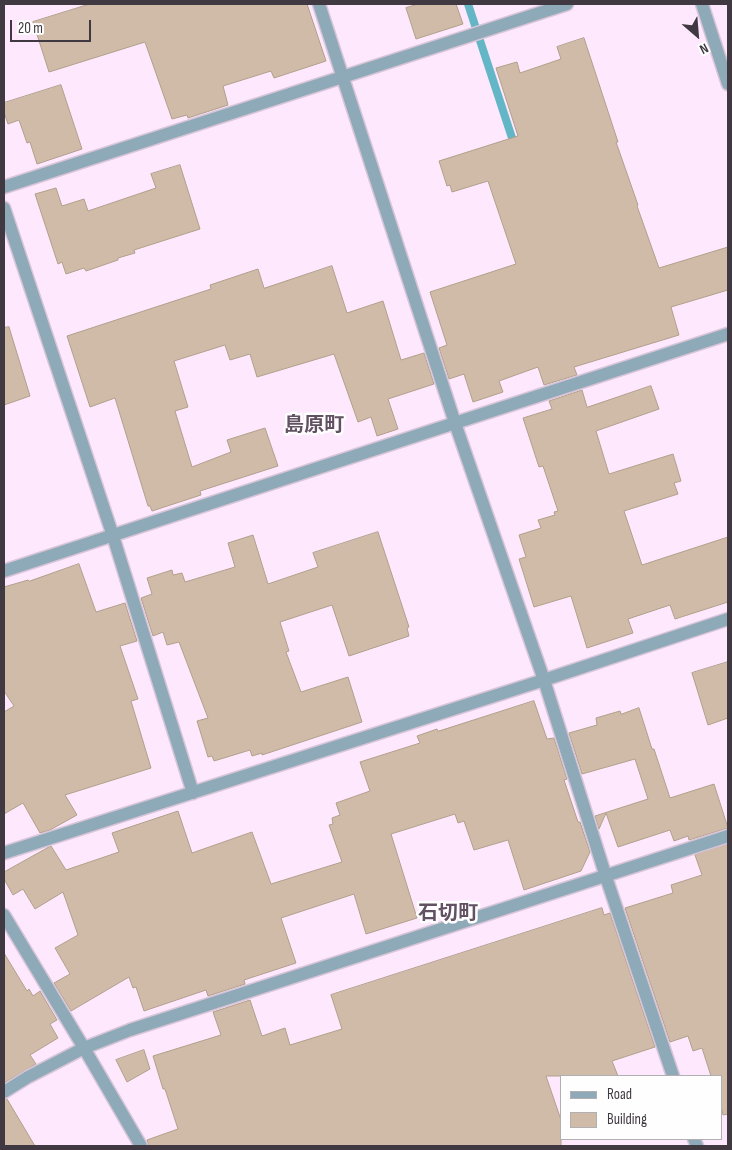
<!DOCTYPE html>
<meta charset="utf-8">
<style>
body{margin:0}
#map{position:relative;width:732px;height:1150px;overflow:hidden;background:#fee8fe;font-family:"Sofia Sans Condensed",sans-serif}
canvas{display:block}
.frame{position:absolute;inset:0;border:5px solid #413941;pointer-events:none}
.legend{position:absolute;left:560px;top:1075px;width:162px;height:65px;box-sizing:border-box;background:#fefefe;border:1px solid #b2afb2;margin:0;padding:6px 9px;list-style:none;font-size:15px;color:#413941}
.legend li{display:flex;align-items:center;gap:10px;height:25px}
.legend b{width:25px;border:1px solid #b2afb2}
.north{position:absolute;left:672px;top:10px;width:50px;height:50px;-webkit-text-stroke:4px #fefefe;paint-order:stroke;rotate:153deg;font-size:14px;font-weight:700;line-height:20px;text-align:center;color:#413941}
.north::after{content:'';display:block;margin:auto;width:18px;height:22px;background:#413941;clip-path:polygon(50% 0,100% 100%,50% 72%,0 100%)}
.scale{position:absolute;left:10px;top:20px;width:81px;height:22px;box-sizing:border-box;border:2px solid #413941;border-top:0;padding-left:6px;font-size:15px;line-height:18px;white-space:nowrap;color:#413941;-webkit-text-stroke:4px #fefefe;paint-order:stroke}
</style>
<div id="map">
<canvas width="732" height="1150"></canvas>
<div class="frame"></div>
<ul class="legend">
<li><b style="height:6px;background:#8eaab9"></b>Road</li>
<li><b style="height:14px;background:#cfbba7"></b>Building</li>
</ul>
<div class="north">N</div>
<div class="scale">20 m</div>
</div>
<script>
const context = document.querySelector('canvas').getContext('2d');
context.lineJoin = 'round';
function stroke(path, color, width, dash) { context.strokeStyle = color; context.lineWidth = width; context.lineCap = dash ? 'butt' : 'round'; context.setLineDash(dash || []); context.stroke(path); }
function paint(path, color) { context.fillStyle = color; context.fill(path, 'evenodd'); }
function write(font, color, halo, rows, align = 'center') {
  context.font = font + ' "Sofia Sans Condensed","Noto Sans JP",sans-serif'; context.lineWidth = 5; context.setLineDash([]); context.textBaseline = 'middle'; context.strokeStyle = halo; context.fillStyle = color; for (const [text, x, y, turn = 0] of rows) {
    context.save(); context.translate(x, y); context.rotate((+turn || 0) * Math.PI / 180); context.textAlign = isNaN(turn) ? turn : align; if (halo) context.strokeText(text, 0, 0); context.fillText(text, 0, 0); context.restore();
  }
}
stroke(new Path2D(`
 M468,4L515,147`), '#63b6c5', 8);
const building = new Path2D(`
 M90,4H307L326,61L274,78L271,71L223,86L228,105L188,118L187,115L172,119L145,42L49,72L33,22Z
 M419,4H456L463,24L416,39L406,8Z
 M584,38L618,142H616L638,205L637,206L659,268L728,247V290L671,307L679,335L574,367L577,375L544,385L538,367L499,381L503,392L473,402L464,374L449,379L439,348L447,345L430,292L516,264L488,181L452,192L450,185L447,186L439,161L518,136L496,68L517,62L520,73L561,59L557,47Z
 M61,85L82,149L37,164L30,142L27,143L19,120L8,124L4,112V103Z
 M180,165L200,229L134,250L135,253L118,258V260L86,271L84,268L66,274L62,262L58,264L35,194L56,188L62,206L84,199L88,211L156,188L151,174Z
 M332,266L347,313L383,301L401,360L424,353L434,384L388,399L398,429L377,436L371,417L358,422L334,354L257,377L250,354L230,360L225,345L174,361L188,407L175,411L192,467L231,452L227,440L265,428L278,466L200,491L201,495L152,511L150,506H148L115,398L90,407L67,336L211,289L210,285L258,269L264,288Z
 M9,327L30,396L4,405V328Z
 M651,386L659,409L596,431L609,474L673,454L681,481L674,483L678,494L624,511L642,565L728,537V602L675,619L670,605L628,619L633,633L587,648L571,596L534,607L519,559L526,557L519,535L541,528L538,520L555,515L554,512L558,511L543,466L539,467L523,418L552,409L549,401L582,390L587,407Z
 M378,532L409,627L407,628L409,636L349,656L332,605L280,622L289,651L286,652L301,692L348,677L362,722L262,755V753L252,756L250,750L214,761L212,756L208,757L197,721L208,718L179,642L167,645L163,632L153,636L141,598L152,594L147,578L172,570L173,575L182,573L185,582L235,567L228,543L253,535L268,584L318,567L313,553Z
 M79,564L96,612L125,603L137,641L120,646L138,699L131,701L151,768L65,795L77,815L50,830L40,833L23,803L4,814V712L14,706L4,691V587L28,580L29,581Z
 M728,662V718L708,725L692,673Z
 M534,701L547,739L554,738L567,779L564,780L578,822H580L590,852L581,871L524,890L508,840L474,850L464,821L458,823L455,814L391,834L417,918L366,934L354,894L281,918L296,963L244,980L245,984L208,996L206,990L144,1011L136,987L133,988L129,977L71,1011L54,983L70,974L55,948L78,935L63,892L35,909L23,889L13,895L4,879V872L47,848L51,846L66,870L119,852L112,833L178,811L192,853L252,832L271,884L342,862L329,825L333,824L332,818L340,815L336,803L370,791L360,762L420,743L417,736L437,729L438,731Z
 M639,708L652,749H654L670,798L714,784L728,828L689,840L688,836L674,841L670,830L618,847L606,813L599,829L595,816L648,799L635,759L582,774L569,733L597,725L596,718L620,711L621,714Z
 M728,844V1114L723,1115L721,1106V1076H711L702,1048L693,1051L688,1036L670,1042L625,908L673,893L671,885L702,875L695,855Z
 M602,908L604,915L610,913L655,1047L612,1061L618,1076H546L561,1120V1146H149L147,1140L178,1129L165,1089H163L153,1056L221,1035L213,1012L250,1000L262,1036L285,1028L290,1045L342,1029L331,995Z
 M4,953L27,991L29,989L33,996L40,991L57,1020L50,1024L58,1038L30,1055L36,1064L4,1083Z
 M144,1050L150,1069L127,1082L116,1060Z
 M7,1099L35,1146H4V1100Z`);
paint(building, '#cfbba7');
stroke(building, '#b29f8b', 1);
const minor = new Path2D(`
 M319,4L455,423L544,680L606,877L673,1076
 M702,4L728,84
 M4,187L567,4
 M4,208L113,536L193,793
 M4,571L455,423L728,334
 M4,853L544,680L728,619
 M4,915L84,1048L141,1146
 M4,1092L28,1077L84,1048L130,1030L728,836
 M694,1139L697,1146`);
stroke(minor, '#d8c5d8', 15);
stroke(minor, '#8eaab9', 12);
write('bold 20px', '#625162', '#fefefe', [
 ["島原町",314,426],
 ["石切町",448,914]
]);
</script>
